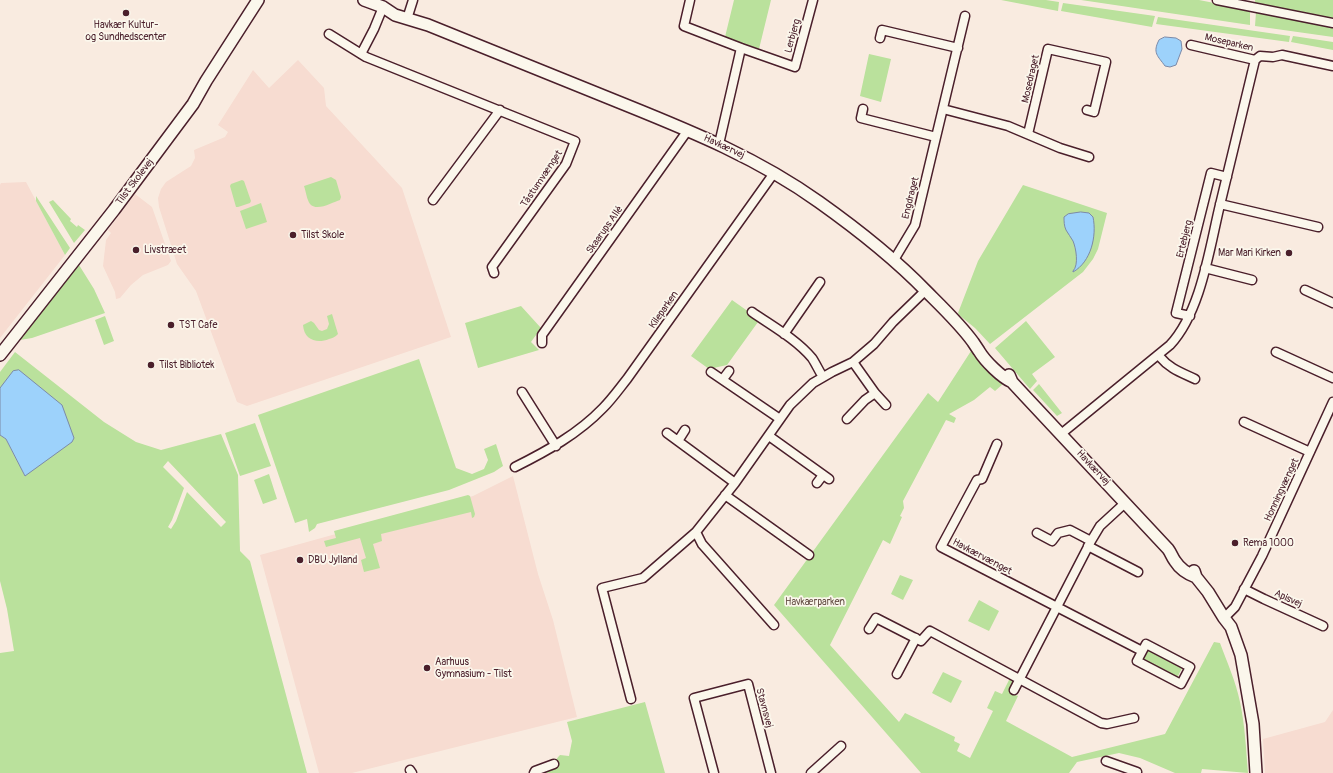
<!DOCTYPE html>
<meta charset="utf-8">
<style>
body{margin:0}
canvas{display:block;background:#f9ebe0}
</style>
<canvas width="1333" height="773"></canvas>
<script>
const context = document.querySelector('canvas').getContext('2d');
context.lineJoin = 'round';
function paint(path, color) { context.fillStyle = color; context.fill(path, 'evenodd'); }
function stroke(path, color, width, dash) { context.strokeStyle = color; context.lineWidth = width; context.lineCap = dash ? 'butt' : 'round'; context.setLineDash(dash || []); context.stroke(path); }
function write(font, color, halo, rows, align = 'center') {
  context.font = font + ' Pangolin,sans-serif'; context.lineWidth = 3.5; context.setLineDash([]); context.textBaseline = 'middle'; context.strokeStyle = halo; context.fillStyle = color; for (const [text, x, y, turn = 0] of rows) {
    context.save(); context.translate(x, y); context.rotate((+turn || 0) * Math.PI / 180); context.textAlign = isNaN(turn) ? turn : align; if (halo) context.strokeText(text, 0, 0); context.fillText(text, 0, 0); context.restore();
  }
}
paint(new Path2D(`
 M298,60L324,88L326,106L402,188L451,337L247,406L237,402L196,291L177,264L159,207L158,198L161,189L166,182L191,166L195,158L194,150L225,137L228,132L218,125L253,70L269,88Z
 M26,182L65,255L0,338V185L1,183Z
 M135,194L152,207L171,261L168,265L143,275L131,285L120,298L116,299L115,292L103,266L106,240L111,233L108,230Z
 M513,476L538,574L553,620L577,717L352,773H319L260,555L473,496Z
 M1333,710V773H1265L1263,739L1325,722Z`), '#f7dcd1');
paint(new Path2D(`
 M734,0H771L759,49L725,37Z
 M1001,0H1046L1059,2L1058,11Z
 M1081,0H1199L1250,10V25Z
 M1255,0H1333V19L1255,3Z
 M1063,3L1155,16L1152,27L1061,11Z
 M1256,12L1333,28V37L1255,26Z
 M1158,17L1290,36L1289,42L1156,24Z
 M1293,36L1333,42V50L1291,42Z
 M869,54L891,59L881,102L860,96Z
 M331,177L336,180L341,197L340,200C333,202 317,212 310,204C307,200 306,192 304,186Z
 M242,180L244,181L251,201L250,203L238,207H236L230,186L231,184Z
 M1023,185L1107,213L1098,249L1093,259L1083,272L990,344L975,328L959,315L958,313L978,261Z
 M36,196L70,248L65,255L36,201Z
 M53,200L71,219L70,221L77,227L78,225L85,230L74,243L49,202Z
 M261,203L267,222L246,229L240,211Z
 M79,265L94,289L105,313L32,338L20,340Z
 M732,300L749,312L758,322L727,365L709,369L691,356Z
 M521,306L541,328L531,342L539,350L478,368L465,323Z
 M332,314L338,334C335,337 333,338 329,339C317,344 304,340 303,325L311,321L314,323L319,330L322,331L327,329L329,324L327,316Z
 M105,316L114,341L104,345L95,320Z
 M1026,321L1055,357L1032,374L1037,381L1030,389L995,348Z
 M971,351L1003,384L995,391L990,387L974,400L949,414L956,418L954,423L946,420L903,501L904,508L900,516L902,517L890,544L883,540L830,645L899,722L905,713L955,737L954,741L960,744L957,751L970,758L993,711L987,708L995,691L1002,694L1010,678L1013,681L1009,692L1018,696L1006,721L1072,757L1165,734L1214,642L1220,643C1227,662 1236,682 1240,702C1245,725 1246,749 1248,773L1202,769L1201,773H1175L1140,758L1119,753L1077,762L1069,773H921L774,605L928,393L938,402Z
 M15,352L104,422L136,442L161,450L221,434L238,475L240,551L250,561L307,773H0V653L14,651L7,609L0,581V435L6,439L25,476L0,388V372ZM168,461L226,522L221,527L187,492L176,521L171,529L168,527L172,520L184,488L163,467Z
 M419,359L456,468L472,474L484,469L488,460L484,449L496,444L503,466L494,472L449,490L317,524L315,528L309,532L307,519L295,523L258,415Z
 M1039,384L1062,413L1057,416L1033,390Z
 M255,423L271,466L240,476L225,433Z
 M269,474L277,499L263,504L254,480Z
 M468,495L470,496L475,514L474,517L472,518L471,512L381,534L382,541L373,544L380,568L364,572L361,560L366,558L360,538L326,547L324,541L336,538L334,531Z
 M900,575L913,580L903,600L891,594Z
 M979,600L999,611L989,631L968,621Z
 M1147,650L1182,668L1177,678L1141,660Z
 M943,672L962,681L951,703L932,693Z
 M645,702L665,773H545C547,769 551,767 554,763C556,760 557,758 560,755L569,756L572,741L567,722Z`), '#bae19c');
const water = new Path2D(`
 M1165,37L1176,38L1181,41L1182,49L1176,65L1170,67L1165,66C1158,56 1152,53 1159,40Z
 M1081,212L1089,213L1093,217C1097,236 1091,262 1073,272V271C1079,265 1076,248 1073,241C1071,237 1068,234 1066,230C1064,226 1064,221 1064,217L1068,214Z
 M19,370L62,405L74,438L72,442L25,476L6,439L0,435V388L13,371Z`);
paint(water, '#9dd2fb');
stroke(water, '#7c8aa8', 1);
const street = new Path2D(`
 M690,0L684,26L741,48L795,67L813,0
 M1217,0L1333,23
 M407,19L413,0
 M329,34L366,57L575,141L566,164L492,267L494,273
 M880,38L882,30L958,48
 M1191,45L1255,60L1260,56L1273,57L1282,55L1333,66
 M361,54L374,29L383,7
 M863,109L861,118L936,137
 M943,109L1008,126L1060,148L1089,157
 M1028,134L1048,49L1106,62L1094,112L1087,110
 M719,144L741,48
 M433,200L500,110
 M1220,204L1318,227
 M894,260L915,225L965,16
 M1205,268L1252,280
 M1305,290L1333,303
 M752,312C772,326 796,339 812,358C816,364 819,371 823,377
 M1190,316L1176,313L1211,173L1227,177
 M784,334L820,282
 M542,343V335L688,130
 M1276,352L1333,378
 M1159,356C1170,369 1180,372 1195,379
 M853,362L875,393L886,405
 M711,372L780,419
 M723,379L729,371
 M522,392L556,446
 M847,419L865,400L875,393
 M1244,422L1310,452
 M667,433L735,483
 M1061,434L1170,345C1200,313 1209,252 1219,209C1231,160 1243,110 1255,60
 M769,436L829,479
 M678,441L685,430
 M997,444L982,479L977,480L941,547L1142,651
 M515,467C547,451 578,434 603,408C612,399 619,389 627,379L774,173
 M817,483L823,475
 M725,495L809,555
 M696,532L702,544L774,625
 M1037,533L1052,541L1058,533L1070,530L1091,541
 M1088,546L1138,572
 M1244,589L1264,599L1323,626
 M1224,618L1235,607L1262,556L1333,402
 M869,629L876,618L921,641L930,631L1101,723L1107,724L1134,718
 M1146,644L1190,667L1181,684L1137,661Z
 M897,674L916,638
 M1014,690L1091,541L1100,526L1125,503
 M631,699L602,588L643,578L696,532L735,483L790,405L813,383L832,372L853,362L874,344L893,322L926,290
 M1106,761L1137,772
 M410,770L412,773
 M534,773L535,771L554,764
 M714,773L694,698L748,684L771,773
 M811,773L841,746`);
const secondary = new Path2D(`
 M364,0L383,7L395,15L428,25C494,52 560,78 626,105C693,132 759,159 819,202C857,229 893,257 926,291C942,307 960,324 973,342C975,345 977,348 979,351C985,361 1001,377 1012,382
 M0,355L114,210L193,104L206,81L258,0
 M1009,375L1012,382L1025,396L1168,549C1171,553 1172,557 1175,561C1180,569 1188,574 1196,577
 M1194,571L1196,577L1208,592L1224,618L1231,627L1241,655L1253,724L1256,773`);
stroke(street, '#4a1f2b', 11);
stroke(secondary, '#4a1f2b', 14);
stroke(street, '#fbf7ec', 8);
stroke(secondary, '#fbf7ec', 11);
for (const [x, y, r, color] of [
 [126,13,4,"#4a1f2b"],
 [293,235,4,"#4a1f2b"],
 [136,250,4,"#4a1f2b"],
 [1289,253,4,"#4a1f2b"],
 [171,325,4,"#4a1f2b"],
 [151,365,4,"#4a1f2b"],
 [1235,543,4,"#4a1f2b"],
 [300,560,4,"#4a1f2b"],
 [427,668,4,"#4a1f2b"]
]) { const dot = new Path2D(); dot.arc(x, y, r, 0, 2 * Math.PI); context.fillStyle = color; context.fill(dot); stroke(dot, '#fbf7ec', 1.5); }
write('10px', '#4a1f2b', '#fbf7ec', [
 ["Havkær Kultur-",126,25,"center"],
 ["og Sundhedscenter",126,37,"center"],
 ["Tilst Skole",301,235],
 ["Livstræet",144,250],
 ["Mar Mari Kirken",1281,253,"right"],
 ["TST Cafe",179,325],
 ["Tilst Bibliotek",159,365],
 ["Rema 1000",1243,543],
 ["DBU Jylland",308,560],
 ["Aarhuus",435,662],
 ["Gymnasium - Tilst",435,674]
], 'left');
write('10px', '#4a1f2b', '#fbf7ec', [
 ["Lerbjerg",793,36,-75],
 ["Moseparken",1229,43,13],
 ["Mosedraget",1031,79,-77],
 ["Havkærvej",724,147,25],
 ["Tåstumvænget",542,179,-56],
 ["Tilst Skolevej",135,182,-53],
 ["Engdraget",911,198,-76],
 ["Skaarups Allé",605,230,-55],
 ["Ertebjerg",1185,239,-76],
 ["Kileparken",664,310,-55],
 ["Havkærvej",1093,468,47],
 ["Honningvænget",1282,490,-65],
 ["Havkærvænget",982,557,28],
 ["Apisvej",1288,599,24],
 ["Stavnsvej",764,708,75]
]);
write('10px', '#665047', '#fbf7ec', [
 ["Havkærparken",815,602]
]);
</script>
